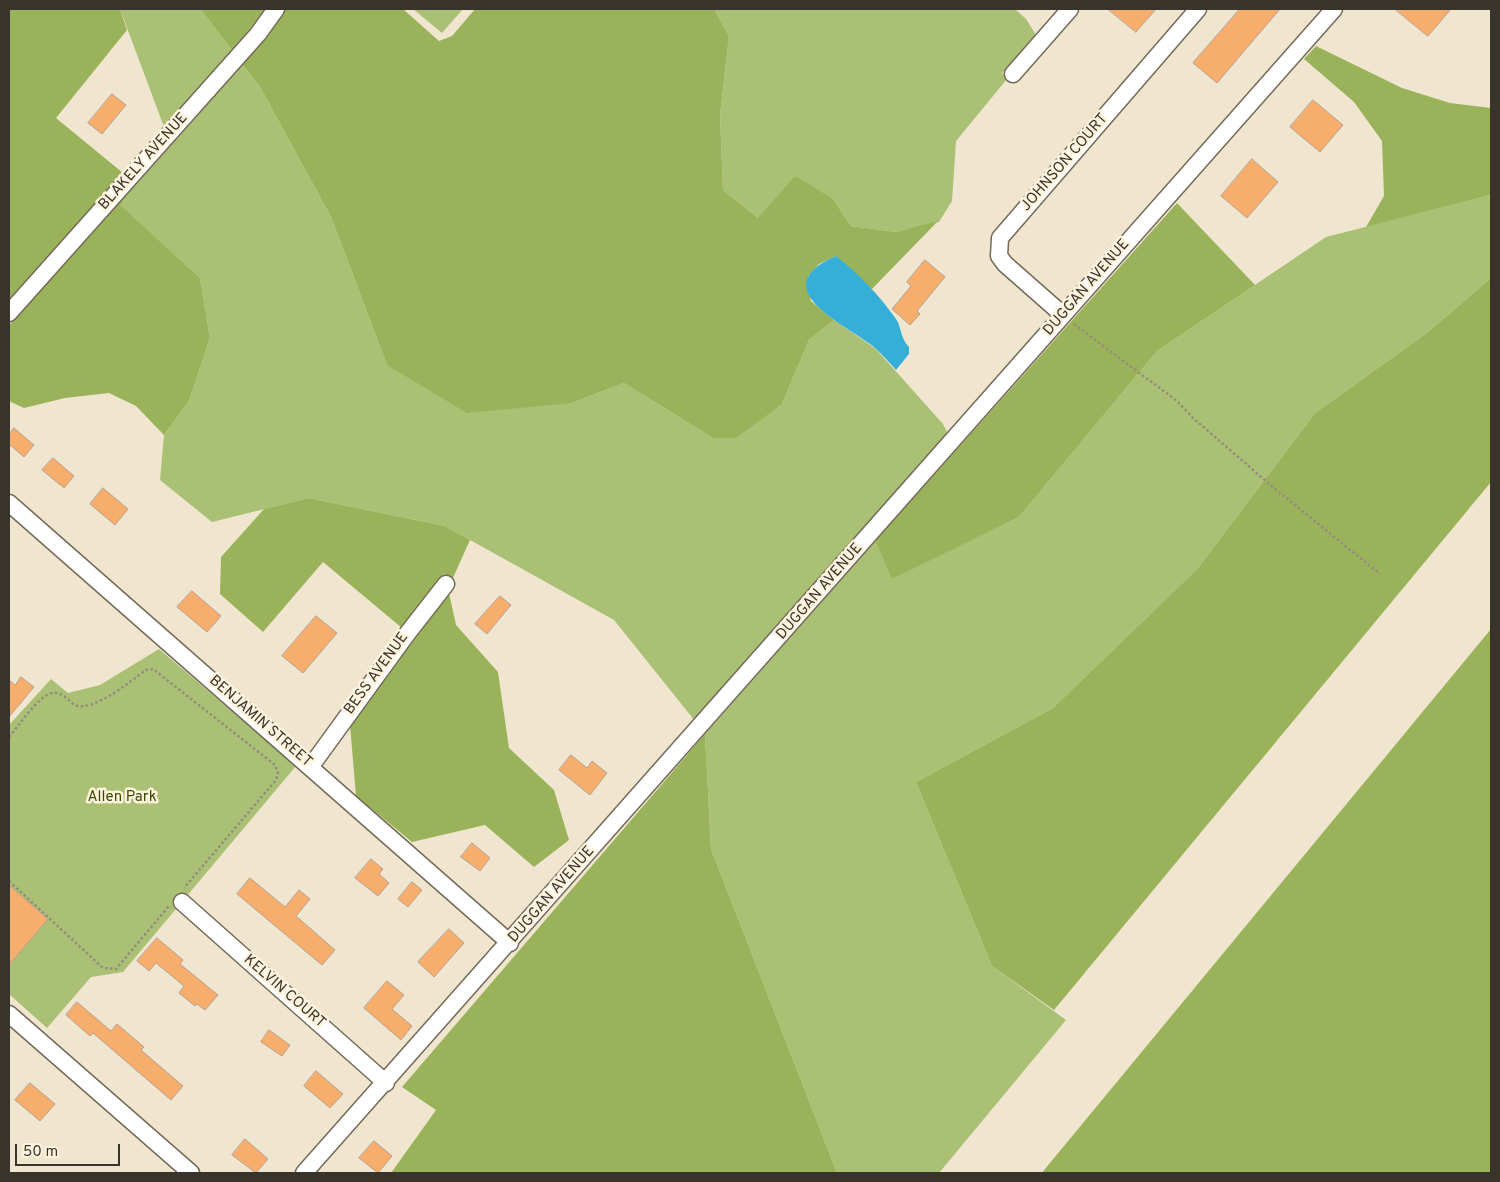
<!DOCTYPE html>
<style>
body{margin:0}
#map{position:relative;width:1500px;height:1182px;overflow:hidden;background:#f0e6d0;font-family:Overpass,sans-serif}
canvas{display:block}
.frame{position:absolute;inset:0;border:10px solid #38342c;pointer-events:none}
.scale{position:absolute;left:15px;top:1144px;width:105px;height:22px;box-sizing:border-box;border:2px solid #38342c;border-top:0;padding-left:6px;font-size:15px;line-height:18px;white-space:nowrap;color:#38342c;-webkit-text-stroke:4px #fef3dd;paint-order:stroke}
</style>
<div id="map">
<canvas width="1500" height="1182"></canvas>
<div class="frame"></div>
<div class="scale">50 m</div>
</div>
<script>
const context = document.querySelector('canvas').getContext('2d');
context.lineJoin = 'round';
function paint(path, color) { context.fillStyle = color; context.fill(path, 'evenodd'); }
function stroke(path, color, width, dash) { context.strokeStyle = color; context.lineWidth = width; context.lineCap = dash ? 'butt' : 'round'; context.setLineDash(dash || []); context.stroke(path); }
function write(font, color, halo, rows, align = 'center') {
  context.font = font + ' Overpass,sans-serif'; context.lineWidth = 5; context.setLineDash([]); context.textBaseline = 'middle'; context.strokeStyle = halo; context.fillStyle = color; for (const [text, x, y, turn = 0] of rows) {
    context.save(); context.translate(x, y); context.rotate((+turn || 0) * Math.PI / 180); context.textAlign = isNaN(turn) ? turn : align; if (halo) context.strokeText(text, 0, 0); context.fillText(text, 0, 0); context.restore();
  }
}
paint(new Path2D(`
 M120,9H200L232,50L164,127Z
 M413,9H463L442,33Z
 M714,9H1015L1026,19L1036,35L1002,73L1007,79L956,141L952,201L939,222L896,232L851,226L833,199L758,218L723,190L720,116L729,36Z
 M242,64L260,87L331,217L387,365L572,403L624,383L713,438L782,404L809,340L834,320L876,349L943,424L948,434L695,721L614,620L445,526L309,498L212,522L160,480L164,435L189,401L210,338L200,278L119,205L133,186Z
 M1491,195V278L1428,332L1315,413L1198,568L1053,708L916,782L992,966L1066,1020L939,1173H837L711,849L705,734L875,541L892,578L1019,517L1157,351L1326,237Z
 M159,649L296,766L123,972L91,977L47,1028L9,994V725L51,679L68,693L100,685Z`), '#aac075');
paint(new Path2D(`
 M9,9H120L127,30L56,118L123,173L9,301Z
 M200,9H267L232,50Z
 M286,9H403L439,41L452,36L475,9H714L729,36L720,116L723,190L758,218L795,176L833,199L851,226L896,232L938,221L872,289L836,256L819,264L808,276L811,301L834,320L809,340L782,404L736,438H713L624,383L572,403L467,413L387,365L331,217L260,87L242,64L264,40Z
 M1316,46L1402,88L1450,103L1491,108V195L1366,227L1384,196L1382,141L1354,102L1304,59Z
 M133,186L120,205L200,278L210,338L189,401L164,435L136,406L109,393L65,398L24,408L9,401V325Z
 M1177,203L1255,285L1157,351L1019,517L892,579L875,541Z
 M1491,278V482L1054,1010L992,966L916,782L1053,708L1198,568L1315,413L1428,332Z
 M309,498L445,526L470,540L452,580L444,574L402,628L323,562L263,632L220,594L221,557L264,509Z
 M449,593L456,625L498,672L509,748L554,790L569,840L534,867L485,825L412,842L356,796L350,725Z
 M1491,629V1173H1042L1045,1169Z
 M705,734L711,849L837,1173H391L436,1110L402,1087Z`), '#9ab35b');
paint(new Path2D(`
 M836,256C859,274 879,295 896,319C902,328 900,338 909,347V354L896,370C889,362 882,354 874,347C845,324 762,288 836,256Z`), '#35afd8');
const building = new Path2D(`
 M1108,9H1156L1136,32Z
 M1240,9H1280L1217,83L1193,63Z
 M1395,9H1451L1428,36Z
 M112,94L126,105L102,134L88,123Z
 M1313,100L1343,125L1320,152L1290,127Z
 M1252,159L1278,182L1247,218L1221,196Z
 M925,260L945,277L917,311L920,314L910,325L892,309L911,286L907,282Z
 M14,428L34,445L24,457L9,444V435Z
 M53,458L74,476L64,488L42,470Z
 M103,488L128,509L115,525L90,504Z
 M192,591L221,616L207,632L177,607Z
 M500,596L511,605L487,634L475,624Z
 M316,616L337,633L303,673L282,656Z
 M21,677L34,687L9,717V680L15,685Z
 M571,755L587,768L592,761L607,773L590,795L559,770Z
 M472,843L490,858L480,871L461,857Z
 M371,859L383,869L379,874L389,883L378,896L355,878Z
 M250,878L285,907L299,890L310,899L296,916L335,950L322,965L237,894Z
 M412,882L422,890L408,907L398,899Z
 M9,885L48,919L9,965Z
 M449,929L464,943L434,977L418,962Z
 M157,938L183,960L180,964L218,995L205,1010L197,1004L195,1006L179,993L184,986L156,963L149,971L137,961Z
 M387,981L404,995L392,1009L412,1026L401,1040L364,1008Z
 M77,1002L111,1031L117,1024L144,1047L141,1050L183,1086L171,1100L93,1033L90,1036L66,1015Z
 M269,1030L290,1045L282,1056L261,1042Z
 M316,1071L343,1094L330,1108L304,1086Z
 M30,1083L55,1104L40,1121L15,1100Z
 M245,1139L268,1159L256,1173L232,1155Z
 M374,1141L392,1156L378,1173L359,1158Z`);
paint(building, '#f7ad6c');
stroke(building, '#b4a192', 1);
const minor = new Path2D(`
 M1013,74L1070,9
 M9,313L258,34L276,9
 M1063,315L1005,264L999,256L1000,238L1198,9
 M9,503L510,943
 M311,766L407,634L446,584
 M182,902L386,1083
 M9,1014L191,1173
 M304,1173L1334,9`);
stroke(minor, '#736a57', 19);
stroke(new Path2D(`
 M1074,324L1177,401L1193,418L1274,488L1380,574
 M9,737C19,726 37,697 52,693C62,691 68,701 75,705C93,713 132,680 146,670L153,669L275,765L278,773L276,780L184,888
 M9,881L103,968L116,969L169,906`), '#948d7e', 2.5, [2.5, 2.5]);
stroke(minor, '#fff', 16);
write('15px', '#38342c', '#fef3dd', [
 ["BLAKELY AVENUE",144,162,-48],
 ["JOHNSON COURT",1065,163,-49],
 ["DUGGAN AVENUE",1087,288,-49],
 ["DUGGAN AVENUE",820,592,-49],
 ["BESS AVENUE",377,674,-54],
 ["BENJAMIN STREET",260,722,41],
 ["DUGGAN AVENUE",552,895,-49],
 ["KELVIN COURT",284,992,41]
]);
write('15px', '#394803', '#fef3dd', [
 ["Allen Park",122,798]
]);
</script>
